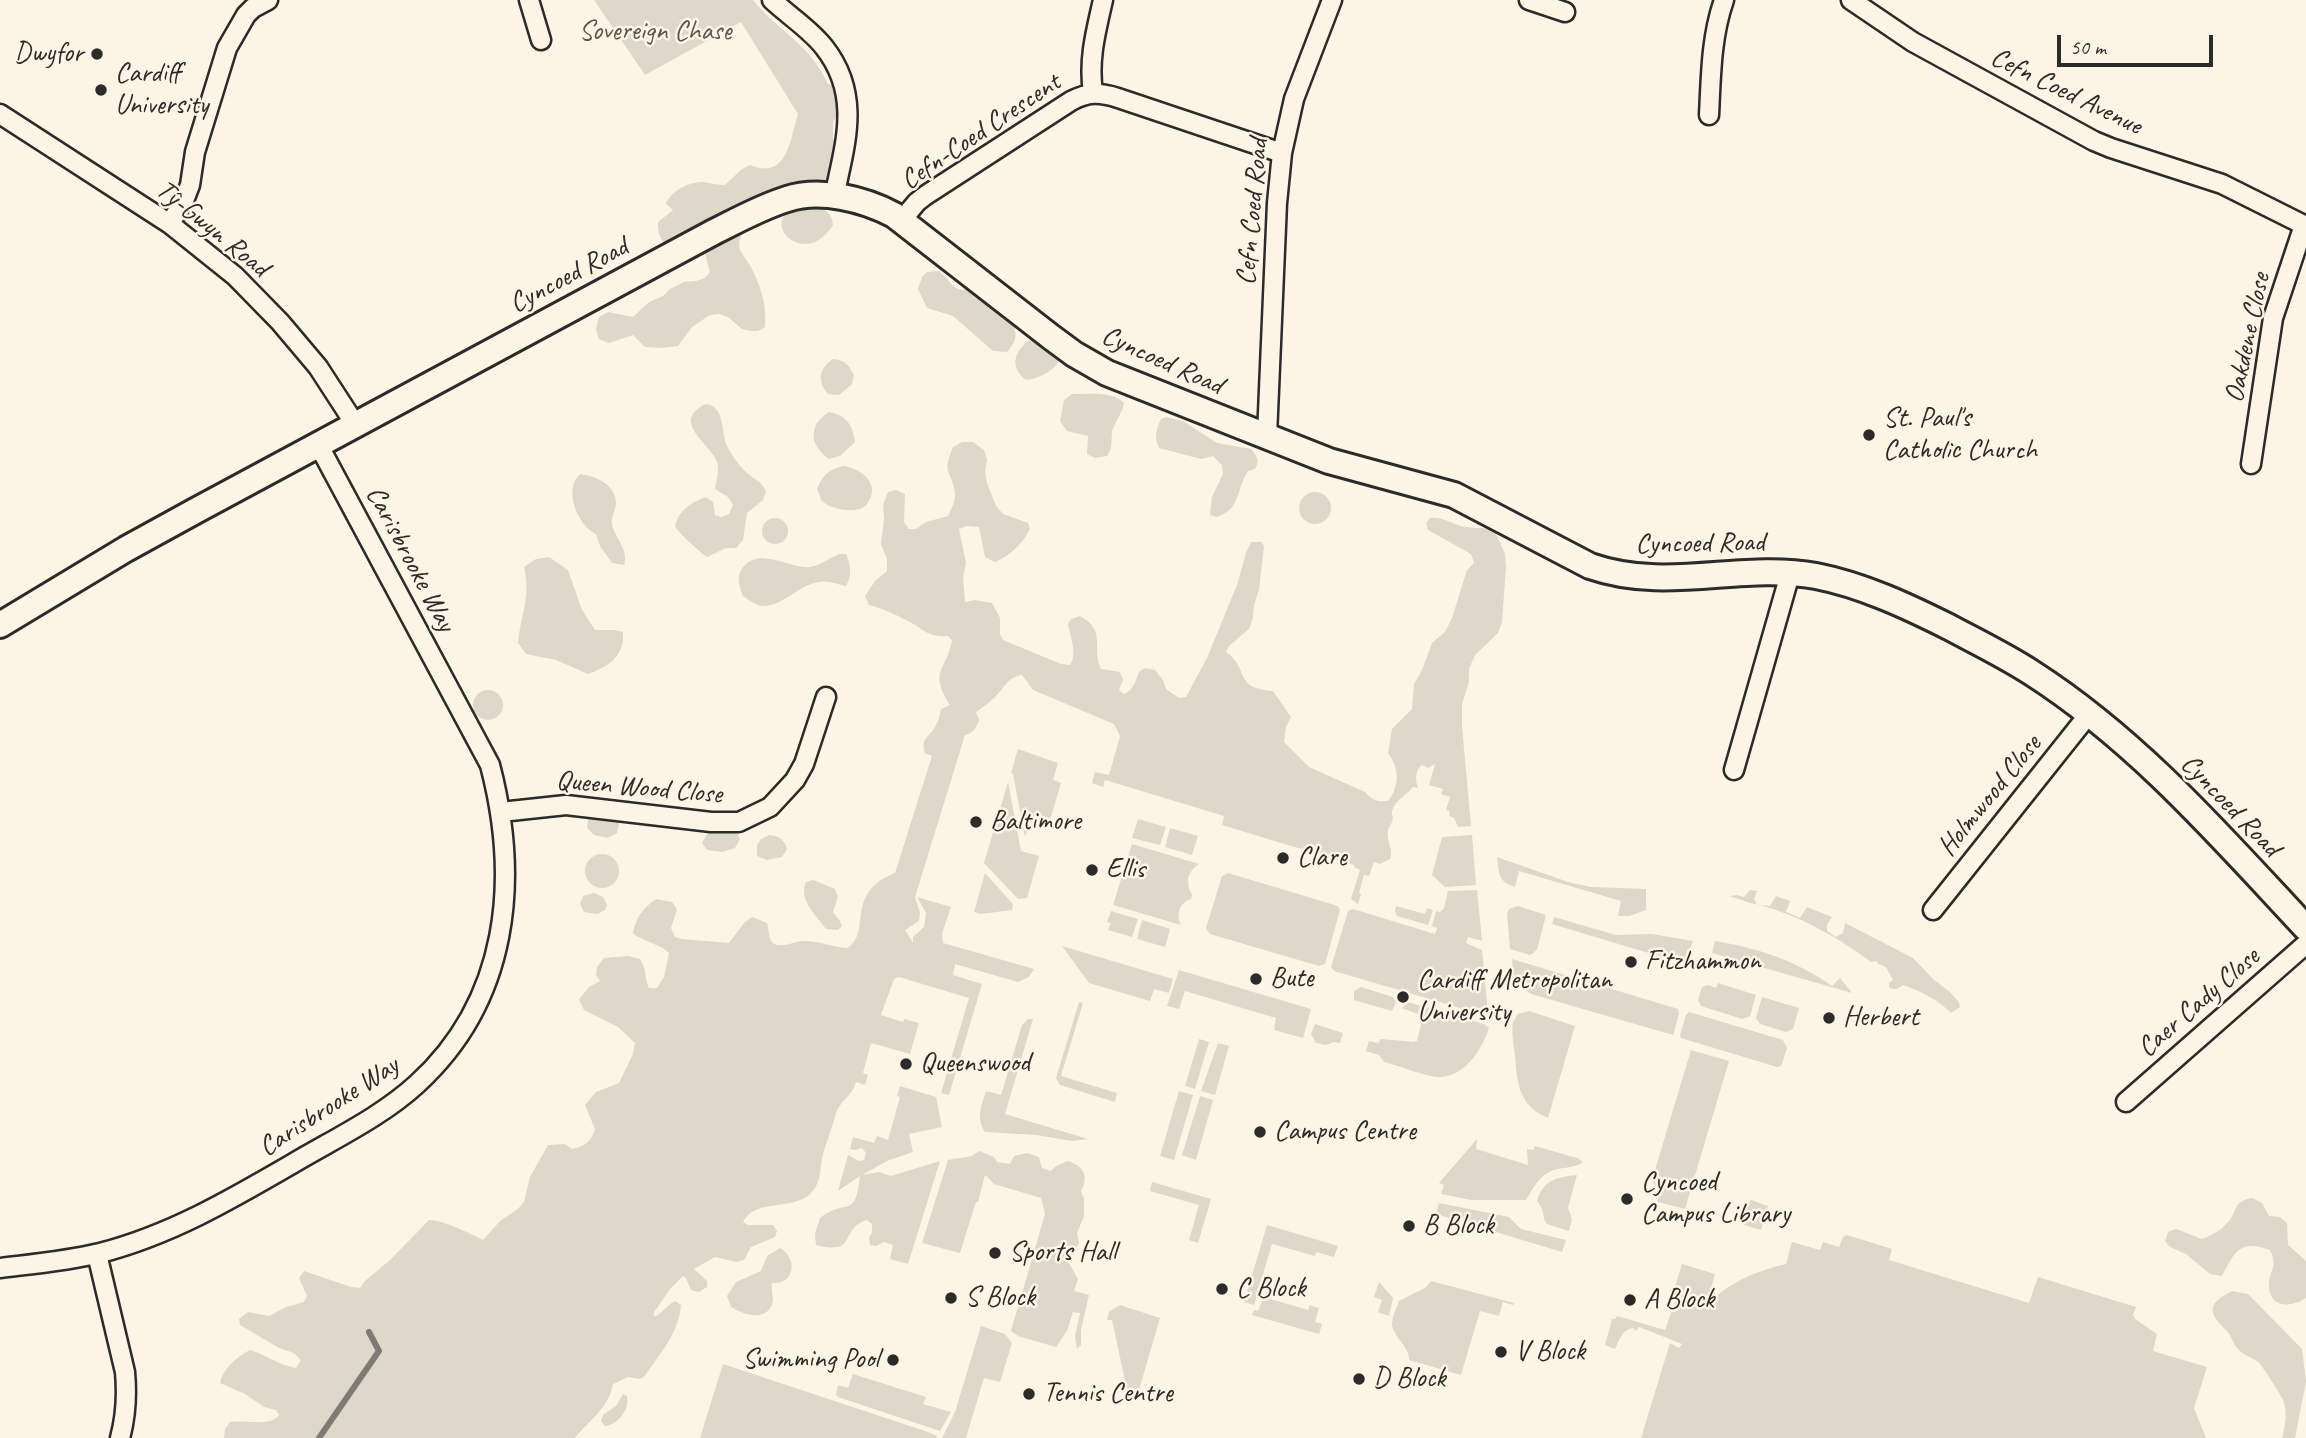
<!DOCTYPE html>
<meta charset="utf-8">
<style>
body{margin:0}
#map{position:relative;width:2306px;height:1438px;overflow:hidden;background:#fcf5e5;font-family:Caveat,sans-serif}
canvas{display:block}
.scale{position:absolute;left:2057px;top:35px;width:156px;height:32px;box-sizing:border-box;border:4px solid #2b2b2b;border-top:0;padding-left:9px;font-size:21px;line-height:24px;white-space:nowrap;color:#2b2b2b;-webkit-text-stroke:5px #fcf5e5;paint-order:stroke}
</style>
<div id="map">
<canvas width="2306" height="1438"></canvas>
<div class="scale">50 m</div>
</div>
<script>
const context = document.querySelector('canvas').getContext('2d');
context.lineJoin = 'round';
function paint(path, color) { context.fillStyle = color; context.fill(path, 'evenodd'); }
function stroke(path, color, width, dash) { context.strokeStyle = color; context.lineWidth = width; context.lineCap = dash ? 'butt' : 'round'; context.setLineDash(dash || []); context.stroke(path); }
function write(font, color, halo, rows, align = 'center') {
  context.font = font + ' Caveat,sans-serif'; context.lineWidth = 5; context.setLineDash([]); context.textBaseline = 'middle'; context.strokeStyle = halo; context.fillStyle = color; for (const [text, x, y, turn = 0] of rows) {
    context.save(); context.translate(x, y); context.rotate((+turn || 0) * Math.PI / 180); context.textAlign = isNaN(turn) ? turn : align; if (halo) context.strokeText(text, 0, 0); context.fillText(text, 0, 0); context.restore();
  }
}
paint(new Path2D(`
 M594,0H753C779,32 811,45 828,84L831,85L838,93L841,104L833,123V138L840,157L835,184L749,222C747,229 740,235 739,242C738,252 747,259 751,267C761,287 767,305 765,327L758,331H750L742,329L728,317L719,314L710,315L692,327L678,346L662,348L645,347L633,335L609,343L599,339L596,329L599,317L608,312L633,317L649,302L663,296L670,289L684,282L696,281L705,278L710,272L705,253L700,249C677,249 657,251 658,222L673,210L666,204C671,191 688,182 703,182C710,183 717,185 725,185L742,169L750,165C788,181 790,138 798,114L741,22L645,75Z
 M808,206C822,207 832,210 833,226C827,232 821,241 812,243C793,249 771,228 787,212C792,207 801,207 808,206Z
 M938,271C948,276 949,285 958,289C963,291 969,288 974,290C980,293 986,299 992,304C1008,317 1027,331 1007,352L993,351L953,316L927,308L918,289L922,277L927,272Z
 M1034,337L1062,356C1056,370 1041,378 1026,380C1007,365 1016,348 1034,337Z
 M833,359C845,360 849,365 854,375L852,384L839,395L828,394C817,381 819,368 833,359Z
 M1072,394C1088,394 1114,391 1124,403C1122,414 1114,423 1112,432C1111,441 1113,448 1107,456L1095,458L1087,454L1088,436L1067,431L1060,421L1064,400Z
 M706,404C725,406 721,432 727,446C732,455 739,466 747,473C755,480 762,481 766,492L763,500L747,513L743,540L736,548H726L707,557C700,552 678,533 675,526C679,510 690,503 706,497L713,502L715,515L721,517L729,514L733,505L728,497L715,489C716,480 720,471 717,462C711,444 669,421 706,404Z
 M829,412C846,415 853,425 855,442L840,456L829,459C809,445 808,425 829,412Z
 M1166,417L1183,421L1217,443L1251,449C1257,456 1260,461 1255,469L1248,471C1236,489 1241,509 1217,517L1210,515L1212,497L1223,474L1222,465L1213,456L1201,459L1159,448C1154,437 1156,430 1161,419Z
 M962,442H973L984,450L987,460L985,472L987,483L996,506L1003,514L1028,523L1030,529C1023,543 1010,556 995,562L985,557L979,527L967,526L959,529L966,563L963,578L965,602L975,600L992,603L1000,618V634L1003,640L1061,664L1070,665C1078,653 1070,637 1068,624L1071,619L1080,616C1107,630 1091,648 1101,669L1120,672L1123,680L1119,690L1124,694C1133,690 1136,681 1139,672L1145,668L1155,670L1163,680L1166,689L1179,698L1186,697L1207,658L1237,585L1246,553L1251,542H1261L1264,546L1259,590L1254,605L1253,618L1249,629L1229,646L1226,652C1250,668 1232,688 1273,691L1291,717L1286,727L1284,742L1309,767L1365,792C1371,799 1379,804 1389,800C1400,784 1399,768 1388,753L1392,729L1412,709L1414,684L1422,670L1432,643L1445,632L1452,618L1467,570L1474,563L1471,554L1428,530L1426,523L1430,518C1443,516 1453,525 1465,527C1476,528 1484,527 1495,531L1505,554L1506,567L1502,622L1498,633L1475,655L1469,669V682L1462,704V726L1471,826L1458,827L1454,818L1449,816L1450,811L1446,810L1450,797L1441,794L1443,789L1429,785L1435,764L1428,768L1422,765C1415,770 1415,780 1418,788L1413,787C1408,794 1395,800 1392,811C1391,818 1394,815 1392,822C1389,828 1387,830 1388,838C1389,846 1393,850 1390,859L1380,864L1374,862L1369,876L1364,875L1359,893L1361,894L1358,904L1351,899L1360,870L1354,867V865L1222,825L1224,816L1105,780L1103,787L1092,783L1095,772L1109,775L1120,736L1114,724L1033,690L1022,675C1007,677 1005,688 995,697C989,703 982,708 976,712L979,720C976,729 973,733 965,735L915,897L920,913L919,921L905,930L913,943V937L924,927L926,913L917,897L951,907L942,934L943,943L1034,969L1029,977L1018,982L955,964L953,975L982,984L949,1095L941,1093L969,998L899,977L894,979L881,1015L903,1022L904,1019L919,1023L910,1054L871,1043L863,1073L868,1075L865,1085L856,1082C853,1095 840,1101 836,1113C832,1127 827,1141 823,1154C819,1169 823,1181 810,1194C792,1211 755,1198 743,1222L748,1225H773L777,1231L775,1237L751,1247L744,1260L736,1262L715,1257L694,1269L707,1281V1287L699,1292L691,1290L686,1278L683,1276L671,1288L654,1312V1317C663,1313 667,1305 675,1301L681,1305C679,1329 665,1348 651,1367C647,1371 646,1378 639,1379C637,1379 630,1377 628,1377L613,1384C609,1408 590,1419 575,1438H224L225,1429L230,1422C245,1420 271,1427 279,1415L276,1410L264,1407L245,1394L220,1383C223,1368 237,1357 250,1350C266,1355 279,1365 296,1368L301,1360L294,1353L279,1348L240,1325L239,1319L248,1312L269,1316L286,1307L304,1302L307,1296L299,1278L304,1271L351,1287L360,1288L365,1281L390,1260L429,1220C440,1219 472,1234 483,1240L500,1221L518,1209L524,1202L530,1177L548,1145L565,1144L572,1149C584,1147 592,1141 595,1129L585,1105L596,1092L619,1083L633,1054L635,1043L618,1027L584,1010L579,999L589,987L600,981L596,975L597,967L604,958L628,956L640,959C647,969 644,978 649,988H657L664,977L669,953L663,948L636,936L633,933C636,917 643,908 656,899L672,902L677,909L671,928L675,937L682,939L729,943L744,923L752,917L767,923C769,929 768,940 774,944C782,948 793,942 802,941C818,940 831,947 847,948C873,933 843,893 895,873L932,756L925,753C920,739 929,737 935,727C938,722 940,715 941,709L950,705C928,670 947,671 952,640L948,636C927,638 923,628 906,620C894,614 882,608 869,605L865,596L875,581L887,571V559L881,544L884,519L883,505L888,492L896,490L905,494L904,522L909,529H916L926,522L948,516C951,510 955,502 955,495C954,471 940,477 953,447Z
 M843,466C861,468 882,484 867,504C859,515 830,510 821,500C821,499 818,490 817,489C823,475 828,470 843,466Z
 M580,474C595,476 615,484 616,502C616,509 611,517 612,524C615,539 629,549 624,565L612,563L600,546L596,534C577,525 563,489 580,474Z
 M1299 508a16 16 0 1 1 32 0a16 16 0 1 1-32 0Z
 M762 531a13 13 0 1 1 26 0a13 13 0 1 1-26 0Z
 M840,554H846C851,565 852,575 846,586C837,584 828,580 819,582C797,585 779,611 758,605C753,603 747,599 743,596C739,585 735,575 745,565C763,548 790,569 810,567C820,566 830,557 840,554Z
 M549,557L568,570L582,610L595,630H614L623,632C625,656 608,667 588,674L556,660L526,654L518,643C521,613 531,597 524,567L536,559Z
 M473 705a15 15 0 1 1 30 0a15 15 0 1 1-30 0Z
 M1018,749L1058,763L1053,780L1061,783L1048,827L1030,821L1025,837L1013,774L1011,773Z
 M1008,782L1021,851L1039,856L1027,898L1018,899L984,863Z
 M594,813L615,816L619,824L617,833L608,838L594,835L587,828L588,819Z
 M1138,819L1166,827L1160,845L1132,838Z
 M719,828C729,828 736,828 740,839L735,848L722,852L707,850L702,843L707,834Z
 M1170,828L1198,836L1192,855L1165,847Z
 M769,835C779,836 784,839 787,849L782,857L767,860L757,856V845L761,839Z
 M1472,835L1476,885L1445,887L1432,875L1442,837Z
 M1132,844L1199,864C1187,872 1185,882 1192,895L1191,899C1179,903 1176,914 1181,925L1113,905Z
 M585 871a17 17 0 1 1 34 0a17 17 0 1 1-34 0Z
 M1497,857L1568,882L1591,887L1646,889V910L1629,916H1618L1621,901L1519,871L1515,887C1498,882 1499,873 1497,857Z
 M985,873L1013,904L1012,910L981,914L974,912Z
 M1228,873L1338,906L1340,910L1325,964L1319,966L1210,934L1206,928L1222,876Z
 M813,880L835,889L838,897L833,912L840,921L842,926L838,930L826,929C816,915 798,900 806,882Z
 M1477,890L1482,941L1468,937L1466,943L1482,950L1488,1013L1484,1015L1334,971L1331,967L1348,911L1353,909L1435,934L1437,928L1432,926L1436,911L1440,912L1444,908L1448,891Z
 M1750,890L1757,891L1754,899L1757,905L1770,906L1776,896L1790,901L1786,912L1800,918L1807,907L1832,917L1827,925V931L1836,937L1843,933L1845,923L1913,958L1933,979L1950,992L1958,1001L1960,1007L1951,1013C1938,1000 1921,991 1903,985C1898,989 1895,991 1889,987V983L1893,980L1886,967L1878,964L1877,961L1871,962C1840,939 1809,921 1773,909C1758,904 1744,902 1730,896L1737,895L1744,897Z
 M594,893L603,897L607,905L605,910L597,914L584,912L580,904L583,896Z
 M1396,906L1425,914L1427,908L1433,910L1428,925L1397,916L1395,911Z
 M1518,906L1546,915L1537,950L1530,955L1510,949L1507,914L1509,909Z
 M1111,911L1138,919L1132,937L1108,930L1111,923L1107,922Z
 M1554,917L1616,935L1652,934L1693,941L1685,964L1552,924Z
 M1142,920L1170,929L1165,947L1137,939Z
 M1715,941C1758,948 1797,961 1832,986L1840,978L1852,993L1712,953Z
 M1062,946L1173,979L1169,993L1154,989L1150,1001L1089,983Z
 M1512,959L1678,1009L1679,1014L1673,1035L1531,994L1514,981Z
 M1179,970L1311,1009L1303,1038L1274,1030L1276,1018L1185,991L1179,1009L1167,1006Z
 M1718,983L1756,995L1750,1016L1742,1019L1701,1006L1698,1000L1702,987L1708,985L1716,988Z
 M1361,987L1393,997L1396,1002L1392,1011L1354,1000V991Z
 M1762,997L1799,1008L1793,1029L1786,1032L1760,1024L1756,1018Z
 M1079,1002L1083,1003L1061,1076L1117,1093L1115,1102L1060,1085L1056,1078Z
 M1408,1002L1484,1024L1489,1028C1482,1049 1467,1074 1442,1077C1432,1079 1397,1065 1384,1062L1379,1055L1366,1051L1369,1041L1378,1043L1381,1039L1414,1042L1417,1041L1423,1016L1402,1008Z
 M1529,1011L1575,1026L1548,1118C1519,1106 1517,1083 1515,1056C1514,1045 1511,1033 1513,1022L1518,1014Z
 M1689,1012L1783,1040L1787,1048L1781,1066L1777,1067L1681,1038L1680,1035L1686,1015Z
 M1028,1019H1033L1005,1114L1088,1139L1072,1141L1036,1135L985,1132C976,1118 981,1106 986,1091L1001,1095L1022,1025Z
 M1315,1024L1343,1033L1340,1043L1334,1042L1326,1045L1316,1043L1311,1034Z
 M1199,1039L1209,1042L1195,1089L1185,1086Z
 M1218,1043L1229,1046L1215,1095L1201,1091Z
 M1691,1050L1729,1061L1685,1209L1658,1202L1657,1189L1652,1180Z
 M900,1086L936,1097L942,1127L909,1134L913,1152L887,1161L862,1175L879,1172L891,1176L940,1161L908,1264L890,1259L893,1245L884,1242L876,1246L870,1245L869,1237L872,1233V1224L867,1220C838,1229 859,1256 816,1245L815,1234L820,1218C847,1197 855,1221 860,1176L838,1191L848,1155L859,1161L864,1160L866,1153L862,1148L855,1150L850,1149L853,1137L874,1143L877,1136L888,1140L900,1097L897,1096Z
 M1179,1091L1193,1095L1174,1160L1160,1156Z
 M1200,1096L1213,1100L1196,1160L1182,1155Z
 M1477,1139L1476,1149L1528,1165L1527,1149L1533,1150L1535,1146L1577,1158L1583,1162C1573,1170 1560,1166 1549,1172C1538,1178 1532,1190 1526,1200H1471L1441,1194L1444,1185L1439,1183Z
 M979,1151L994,1157L997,1162L1010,1164L1014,1156L1027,1153L1039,1157L1042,1168L1051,1171L1056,1166L1068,1161C1084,1166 1089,1177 1081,1191L1084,1199V1216L1077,1233L1079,1243L1068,1261L1078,1279L1074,1291L1089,1295L1081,1330V1345L1077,1349L1075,1336L1080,1313L1073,1312L1067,1331L1056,1347L1018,1336L1011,1331L1045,1214L1041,1198L994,1184L985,1175L978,1202H976L960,1253L922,1243L948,1160L972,1156Z
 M1577,1175L1568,1208L1572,1219L1569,1231L1547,1224C1541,1216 1546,1212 1537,1201C1543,1180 1557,1177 1577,1175Z
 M1152,1182L1211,1199L1198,1243L1189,1240L1199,1205L1150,1191Z
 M2252,1198L2262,1203L2269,1216L2280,1217L2287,1223L2288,1245L2306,1261V1298C2293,1307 2270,1309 2269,1287C2268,1270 2279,1269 2270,1250C2240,1239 2235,1251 2222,1276L2210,1274L2186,1254L2170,1247L2165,1241L2168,1232L2176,1229L2202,1239C2210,1236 2220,1231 2226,1224C2239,1213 2230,1202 2252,1198Z
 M1751,1200L1768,1206L1761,1230L1744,1225L1742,1223L1749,1202Z
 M1439,1203L1509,1217L1521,1229L1566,1240L1562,1252L1436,1214Z
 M1267,1225L1338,1246L1334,1257L1316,1252L1315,1256L1272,1244L1254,1305L1244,1302Z
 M1847,1235L1892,1249L1889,1260L2029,1303L2038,1277L2136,1307L2133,1315L2135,1319L2157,1334L2153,1351L2207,1367L2194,1408L2206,1438H1641L1670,1343L1679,1348L1682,1344L1639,1327L1636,1331L1633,1328C1623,1329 1619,1340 1615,1349L1605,1345L1612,1319H1615L1617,1316L1665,1330L1678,1292L1674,1290L1682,1264L1715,1274L1706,1306C1727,1283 1756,1271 1786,1264L1792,1242L1820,1250L1823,1242L1839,1247L1843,1237Z
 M780,1248C798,1258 795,1285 772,1283C771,1290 773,1294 773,1300C770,1323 743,1315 731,1307L727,1296L736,1282L761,1271L767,1256Z
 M1431,1281L1514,1303L1513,1305L1503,1302L1499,1316L1480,1311L1461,1375L1409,1360C1410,1346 1393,1338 1392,1324C1392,1317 1397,1307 1399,1301L1425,1288Z
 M1379,1282L1393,1298L1389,1316L1378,1312L1382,1300L1374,1297Z
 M2232,1291L2248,1294L2302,1349L2306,1381L2295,1438H2282C2285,1425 2288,1413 2283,1400C2282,1397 2263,1367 2260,1364C2255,1358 2247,1357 2241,1352C2234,1347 2232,1336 2226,1330C2207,1312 2208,1303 2232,1291Z
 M1267,1298L1308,1310L1310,1305L1319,1308L1315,1322L1322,1324L1319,1334L1252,1315L1254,1310L1258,1311L1262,1301H1265Z
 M1120,1305L1160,1318L1137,1397L1127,1390L1112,1320H1107L1109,1312Z
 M981,1326L1005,1334L1012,1343L1000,1382L984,1378L966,1438H942L955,1412Z
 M723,1364L928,1432L937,1436L936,1438H700Z
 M853,1374L926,1397L923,1404L951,1412L940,1431L838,1397L836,1395L838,1385L848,1388Z
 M623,1394L627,1396C630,1409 618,1425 605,1426L601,1421L603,1415L616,1406Z`), '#ded8ca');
stroke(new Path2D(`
 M319,1438L379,1351L369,1332`), '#7d7b74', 6);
const street = new Path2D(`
 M529,0L541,40
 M772,0C789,16 810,29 824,47C862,95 845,144 834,197
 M1529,0L1565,12
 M1851,0L1913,42L2094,141L2111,148L2222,184L2306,226
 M1093,92C1088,60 1096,31 1103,0
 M0,114L170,224L235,276L280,322L318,367L355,424
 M1709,115C1711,76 1711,37 1724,0
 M901,221L917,202L926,195L1071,101C1088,92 1099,92 1118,98L1282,153
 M170,224L185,198L190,185L195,152L227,48L246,15L253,8L268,0
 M1267,436L1277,203L1282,153L1294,99L1332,0
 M2251,464L2273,318L2304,225
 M1734,770L1790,574
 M501,812L566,805L711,822H739L770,807L795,780L804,764L826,697
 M1933,910L2089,714
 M2126,1102L2306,944
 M97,1254L125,1372C127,1394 126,1416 120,1438
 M0,1268C33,1264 67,1261 100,1253C170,1235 230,1200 292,1164C334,1139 381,1117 417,1084C509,1000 520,880 490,765L318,444`);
const secondary = new Path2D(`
 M0,625L126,549L197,510L712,233C736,221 761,207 787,199C820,188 864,199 894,215L1051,337L1074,354L1107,373L1329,461L1454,495L1590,566C1668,593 1740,562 1816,576C1862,585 1907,606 1949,627C1977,642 2006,656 2032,673C2138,741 2221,837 2306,928`);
stroke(street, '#2b2b2b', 23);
stroke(secondary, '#2b2b2b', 30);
stroke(street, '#fcf5e5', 18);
stroke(secondary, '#fcf5e5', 24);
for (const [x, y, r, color] of [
 [97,54,7,"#2b2b2b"],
 [101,90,7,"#2b2b2b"],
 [1869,435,7,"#2b2b2b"],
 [976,822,7,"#2b2b2b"],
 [1283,858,7,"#2b2b2b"],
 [1092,870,7,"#2b2b2b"],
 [1631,962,7,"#2b2b2b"],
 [1256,979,7,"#2b2b2b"],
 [1403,997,7,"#2b2b2b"],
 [1829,1018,7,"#2b2b2b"],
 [906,1064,7,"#2b2b2b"],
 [1260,1132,7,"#2b2b2b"],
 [1627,1199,7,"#2b2b2b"],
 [1409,1226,7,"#2b2b2b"],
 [995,1253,7,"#2b2b2b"],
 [1222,1289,7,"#2b2b2b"],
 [951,1298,7,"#2b2b2b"],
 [1630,1300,7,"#2b2b2b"],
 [1501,1352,7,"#2b2b2b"],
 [893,1360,7,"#2b2b2b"],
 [1359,1379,7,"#2b2b2b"],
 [1029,1394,7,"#2b2b2b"]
]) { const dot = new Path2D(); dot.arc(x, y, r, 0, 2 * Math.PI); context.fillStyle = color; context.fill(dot); stroke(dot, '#fcf5e5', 2.5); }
write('28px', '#585653', '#fcf5e5', [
 ["Sovereign Chase",655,32]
]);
write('28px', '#2b2b2b', '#fcf5e5', [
 ["Dwyfor",83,54,"right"],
 ["Cardiff",115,74],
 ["University",115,106],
 ["St. Paul's",1883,419],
 ["Catholic Church",1883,451],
 ["Baltimore",990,822],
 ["Clare",1297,858],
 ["Ellis",1106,870],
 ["Fitzhammon",1645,962],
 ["Bute",1270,979],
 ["Cardiff Metropolitan",1417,981],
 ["University",1417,1013],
 ["Herbert",1843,1018],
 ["Queenswood",920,1064],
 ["Campus Centre",1274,1132],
 ["Cyncoed",1641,1183],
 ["Campus Library",1641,1215],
 ["B Block",1423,1226],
 ["Sports Hall",1009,1253],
 ["C Block",1236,1289],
 ["S Block",965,1298],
 ["A Block",1644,1300],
 ["V Block",1515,1352],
 ["Swimming Pool",879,1360,"right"],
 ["D Block",1373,1379],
 ["Tennis Centre",1043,1394]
], 'left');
write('28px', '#2b2b2b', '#fcf5e5', [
 ["Cefn Coed Avenue",2066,92,26],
 ["Cefn-Coed Crescent",981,132,-34],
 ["Cefn Coed Road",1253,212,-85],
 ["Tŷ-Gwyn Road",212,229,39],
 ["Cyncoed Road",569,276,-28],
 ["Oakdene Close",2248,338,-78],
 ["Cyncoed Road",1162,361,24],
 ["Cyncoed Road",1700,544,-1],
 ["Carisbrooke Way",410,559,62],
 ["Queen Wood Close",639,788,5],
 ["Holmwood Close",1990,796,-51],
 ["Cyncoed Road",2230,806,46],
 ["Caer Cady Close",2199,1003,-41],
 ["Carisbrooke Way",329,1107,-33]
]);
</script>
